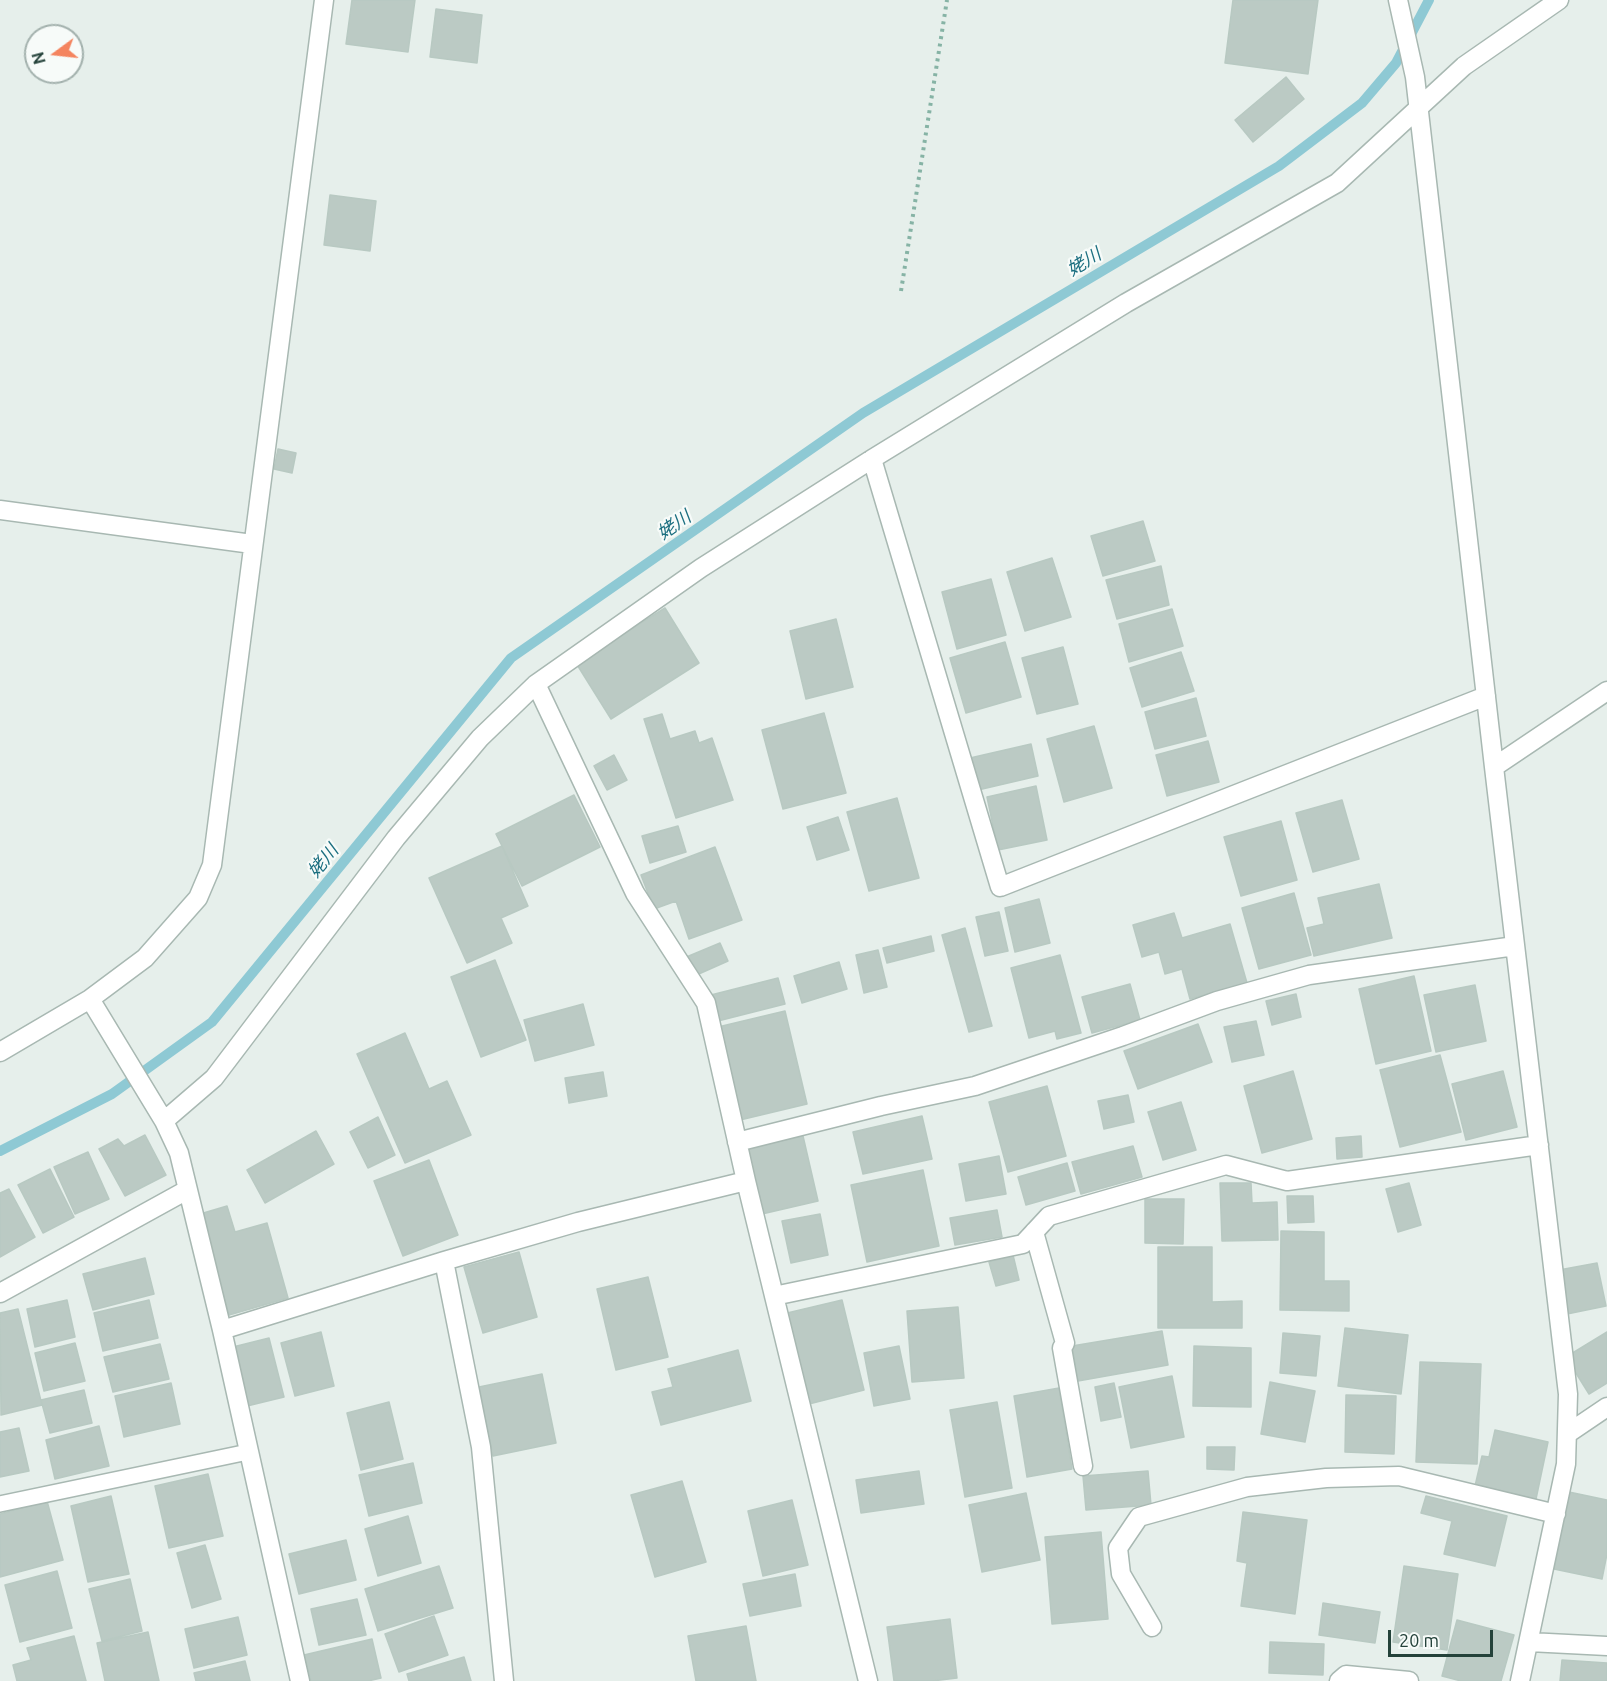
<!DOCTYPE html>
<meta charset="utf-8">
<style>
body{margin:0}
#map{position:relative;width:1607px;height:1681px;overflow:hidden;background:#e6efeb;font-family:Ubuntu,sans-serif}
canvas{display:block}
.north{position:absolute;left:24px;top:24px;width:60px;height:60px;box-sizing:border-box;background:#f7fbf9;border:2px solid #a3b1ad;border-radius:50%;rotate:255deg;font-size:16px;font-weight:700;line-height:24px;text-align:center;color:#24423a}
.north::after{content:'';display:block;margin:auto;width:21px;height:27px;background:#f4845f;clip-path:polygon(50% 0,100% 100%,50% 72%,0 100%)}
.scale{position:absolute;left:1388px;top:1630px;width:105px;height:27px;box-sizing:border-box;border:3px solid #24423a;border-top:0;padding-left:8px;font-size:18px;line-height:21px;white-space:nowrap;color:#24423a;-webkit-text-stroke:4px #f7fbf9;paint-order:stroke}
</style>
<div id="map">
<canvas width="1607" height="1681"></canvas>
<div class="north">N</div>
<div class="scale">20 m</div>
</div>
<script>
const context = document.querySelector('canvas').getContext('2d');
context.lineJoin = 'round';
function stroke(path, color, width, dash) { context.strokeStyle = color; context.lineWidth = width; context.lineCap = dash ? 'butt' : 'round'; context.setLineDash(dash || []); context.stroke(path); }
function paint(path, color) { context.fillStyle = color; context.fill(path, 'evenodd'); }
function write(font, color, halo, rows, align = 'center') {
  context.font = font + ' Ubuntu,"Noto Sans JP",sans-serif'; context.lineWidth = 4.5; context.setLineDash([]); context.textBaseline = 'middle'; context.strokeStyle = halo; context.fillStyle = color; for (const [text, x, y, turn = 0] of rows) {
    context.save(); context.translate(x, y); context.rotate((+turn || 0) * Math.PI / 180); context.textAlign = isNaN(turn) ? turn : align; if (halo) context.strokeText(text, 0, 0); context.fillText(text, 0, 0); context.restore();
  }
}
stroke(new Path2D(`
 M0,1151L112,1094L212,1022L511,658L863,413L1279,166L1362,103L1396,63L1429,0`), '#8ec9d4', 10);
const building = new Path2D(`
 M352,0H415L408,52L346,44Z
 M1233,0H1318L1308,74L1225,63Z
 M436,9L482,15L477,63L430,57Z
 M1286,77L1304,99L1253,142L1235,120Z
 M330,195L376,201L370,251L324,245Z
 M278,449L296,453L292,473L274,469Z
 M1143,521L1155,561L1103,576L1091,536Z
 M1052,558L1071,617L1025,631L1007,572Z
 M1161,566L1169,605L1117,619L1106,580Z
 M991,579L1006,635L957,649L942,592Z
 M665,608L699,663L611,719L576,663Z
 M1172,609L1183,646L1129,662L1119,624Z
 M836,619L853,687L806,699L790,631Z
 M1005,642L1021,697L966,713L950,658Z
 M1063,647L1078,704L1037,714L1022,658Z
 M1181,652L1194,691L1142,707L1130,668Z
 M1196,698L1206,736L1155,749L1145,712Z
 M824,713L846,793L783,809L762,730Z
 M662,714L670,739L695,731L699,743L712,738L733,800L676,818L644,719Z
 M1094,726L1112,788L1064,802L1047,739Z
 M1208,741L1219,782L1167,796L1156,755Z
 M1031,744L1038,776L978,790L970,758Z
 M614,755L627,780L607,790L594,766Z
 M1036,786L1047,840L998,850L987,797Z
 M574,795L600,847L522,886L496,834Z
 M897,798L919,878L869,891L847,812Z
 M1342,800L1359,859L1313,872L1296,813Z
 M838,817L849,850L817,860L807,827Z
 M1281,821L1297,880L1241,896L1224,837Z
 M678,826L686,852L650,863L642,836Z
 M502,846L528,906L501,918L512,943L467,963L429,878Z
 M715,847L742,920L689,939L676,901L654,909L641,875Z
 M1379,884L1392,938L1314,956L1307,928L1324,924L1318,898Z
 M1294,893L1311,955L1259,969L1242,908Z
 M1039,899L1050,943L1015,952L1005,908Z
 M999,912L1008,951L985,956L976,917Z
 M1174,913L1182,938L1230,924L1247,983L1190,999L1182,969L1165,974L1159,952L1142,957L1133,925Z
 M965,928L992,1026L969,1032L942,935Z
 M931,936L934,951L887,963L883,948Z
 M720,943L728,961L692,977L684,958Z
 M878,950L887,987L864,993L856,955Z
 M1060,955L1081,1033L1057,1039L1055,1031L1029,1038L1011,968Z
 M495,960L526,1040L481,1057L451,977Z
 M839,962L847,989L802,1003L794,976Z
 M1414,976L1431,1051L1376,1064L1359,989Z
 M778,978L785,1004L714,1022L707,996Z
 M1130,984L1140,1020L1092,1033L1082,997Z
 M1475,985L1486,1041L1436,1052L1424,995Z
 M1296,994L1301,1017L1272,1025L1266,1001Z
 M583,1004L594,1045L535,1061L524,1020Z
 M785,1011L807,1104L740,1120L718,1027Z
 M1256,1021L1264,1055L1232,1062L1224,1027Z
 M1198,1024L1212,1062L1138,1089L1124,1051Z
 M405,1033L429,1089L447,1081L471,1135L405,1163L357,1054Z
 M1440,1055L1461,1132L1400,1147L1380,1070Z
 M1293,1071L1312,1139L1262,1153L1244,1086Z
 M1503,1071L1517,1127L1466,1140L1452,1084Z
 M603,1072L607,1096L569,1103L565,1078Z
 M1047,1086L1066,1156L1008,1172L989,1102Z
 M1128,1095L1134,1122L1104,1129L1098,1101Z
 M1181,1102L1196,1150L1163,1160L1148,1112Z
 M922,1116L932,1159L863,1174L853,1132Z
 M378,1117L395,1155L368,1168L350,1132Z
 M316,1131L334,1164L265,1203L247,1170Z
 M145,1135L166,1175L125,1196L99,1149L118,1139L124,1146Z
 M803,1136L818,1201L762,1214L747,1148Z
 M1361,1136L1362,1157L1337,1159L1336,1138Z
 M1133,1146L1142,1177L1081,1194L1072,1162Z
 M88,1152L109,1199L75,1214L54,1167Z
 M999,1156L1006,1194L966,1201L959,1164Z
 M429,1160L458,1235L403,1256L374,1181Z
 M1067,1163L1075,1191L1026,1205L1018,1177Z
 M50,1169L74,1217L43,1233L18,1185Z
 M923,1170L939,1246L867,1262L851,1185Z
 M1220,1183H1251L1252,1203L1277,1202L1278,1240L1222,1241Z
 M1409,1183L1421,1225L1398,1232L1386,1189Z
 M9,1189L35,1237L0,1257V1193Z
 M1287,1196H1313L1314,1222L1288,1223Z
 M1145,1199H1184L1183,1244L1145,1243Z
 M227,1206L235,1232L267,1223L288,1298L229,1315L200,1214Z
 M997,1210L1002,1237L955,1245L950,1218Z
 M820,1214L828,1255L791,1263L782,1221Z
 M1281,1231L1324,1232V1281H1349V1311L1280,1310Z
 M1158,1247H1212V1302L1242,1301V1328H1158Z
 M519,1252L537,1317L483,1333L464,1267Z
 M1013,1255L1019,1280L996,1286L989,1262Z
 M145,1258L154,1294L93,1310L83,1274Z
 M1597,1263L1606,1306L1567,1314L1559,1270Z
 M648,1277L668,1357L616,1370L597,1289Z
 M67,1300L75,1337L35,1347L27,1309Z
 M149,1300L158,1338L103,1351L94,1313Z
 M842,1300L864,1390L805,1405L783,1314Z
 M958,1307L964,1378L912,1382L907,1311Z
 M18,1309L42,1405L1,1415L0,1313Z
 M1345,1328L1408,1335L1401,1394L1338,1386Z
 M1162,1331L1168,1365L1078,1381L1072,1346Z
 M321,1332L334,1386L295,1396L281,1343Z
 M1607,1332V1383L1589,1394L1566,1357Z
 M1283,1333L1320,1336L1316,1376L1280,1373Z
 M269,1338L284,1397L243,1407L229,1348Z
 M75,1343L85,1381L44,1391L35,1353Z
 M160,1344L169,1379L113,1392L104,1357Z
 M899,1346L910,1399L874,1406L864,1353Z
 M1194,1346L1251,1348V1407L1193,1406Z
 M738,1350L751,1401L661,1425L652,1392L673,1387L668,1369Z
 M1420,1362L1481,1364L1477,1464L1416,1462Z
 M542,1374L556,1443L493,1456L479,1387Z
 M1172,1376L1184,1437L1131,1448L1119,1387Z
 M1270,1382L1315,1391L1305,1442L1261,1434Z
 M171,1383L180,1424L124,1437L115,1396Z
 M1114,1383L1121,1417L1101,1421L1095,1387Z
 M1059,1388L1072,1469L1027,1477L1014,1396Z
 M84,1390L92,1423L50,1433L41,1400Z
 M1346,1395L1396,1396L1394,1454L1345,1452Z
 M389,1402L403,1459L361,1470L347,1413Z
 M997,1402L1012,1488L965,1497L950,1410Z
 M99,1426L109,1466L55,1479L46,1440Z
 M19,1428L29,1471L0,1477V1432Z
 M1495,1430L1548,1442L1536,1499L1475,1486L1482,1456L1489,1457Z
 M1207,1447H1235L1234,1470L1207,1469Z
 M413,1463L422,1503L369,1516L359,1475Z
 M919,1471L924,1504L861,1513L856,1480Z
 M1148,1471L1151,1505L1086,1510L1083,1476Z
 M208,1474L223,1536L169,1548L155,1486Z
 M682,1481L706,1562L655,1577L631,1495Z
 M1569,1492L1607,1500V1554L1602,1579L1554,1569Z
 M1026,1493L1040,1560L982,1572L969,1505Z
 M111,1496L129,1574L88,1582L71,1506Z
 M1426,1496L1507,1516L1495,1566L1444,1554L1452,1521L1421,1513Z
 M792,1500L808,1565L763,1576L748,1511Z
 M47,1501L63,1560L0,1577V1514Z
 M1243,1512L1307,1520L1295,1614L1241,1606L1247,1563L1237,1561Z
 M408,1516L421,1563L378,1576L365,1529Z
 M1101,1532L1108,1619L1052,1624L1045,1537Z
 M346,1540L356,1580L299,1594L289,1554Z
 M205,1545L221,1599L192,1608L177,1553Z
 M439,1566L453,1608L378,1631L365,1589Z
 M1404,1566L1458,1574L1447,1650L1393,1642Z
 M57,1571L72,1628L20,1642L5,1585Z
 M795,1574L801,1606L750,1616L743,1584Z
 M130,1579L142,1631L102,1641L89,1589Z
 M357,1599L366,1635L319,1645L311,1609Z
 M1323,1603L1380,1612L1375,1643L1319,1635Z
 M434,1616L448,1655L399,1672L385,1634Z
 M238,1617L247,1655L194,1668L185,1629Z
 M950,1619L957,1678L932,1681H894L887,1627Z
 M1457,1620L1514,1635L1501,1681H1461L1442,1676Z
 M746,1626L756,1681H696L688,1636Z
 M148,1632L159,1681H105L97,1643Z
 M74,1636L86,1681H17L13,1665L31,1660L27,1648Z
 M372,1639L381,1678L368,1681H311L304,1655Z
 M1270,1642L1324,1644L1323,1675L1269,1673Z
 M464,1657L471,1681H409L407,1674Z
 M1562,1660L1607,1663V1681H1560Z
 M245,1661L250,1681H196L194,1673Z`);
paint(building, '#bbcac4');
stroke(building, '#b8c9c2', 1.5);
const lane = new Path2D(`
 M0,1504L248,1452`);
const street = new Path2D(`
 M1398,0L1415,77L1494,767L1568,1394L1566,1464L1520,1681
 M872,459L1000,887L1486,696
 M0,510L252,544
 M536,684L635,893L706,1003L746,1181L868,1681
 M1494,767L1607,691
 M90,999L164,1121L179,1153L222,1330L300,1681
 M0,1052L90,999L145,958L198,898L212,865L324,0
 M164,1121L214,1078L396,838L480,738L536,684L701,568L872,459L1126,303L1337,183L1464,66L1559,0
 M737,1142L881,1106L975,1086L1123,1036L1217,1001L1309,975L1515,946
 M1034,1232L1065,1343L1062,1348L1083,1466
 M444,1261L481,1447L504,1681
 M0,1293L187,1190
 M774,1296L1023,1244L1049,1216L1226,1165L1287,1181L1539,1145
 M222,1330L444,1261L578,1222L746,1181
 M1567,1434L1607,1407
 M1152,1627L1121,1574L1118,1548L1139,1517L1247,1487L1326,1478L1399,1476L1556,1514
 M1529,1642L1607,1646
 M1339,1681L1346,1675L1409,1681`);
stroke(lane, '#a8b8b2', 18);
stroke(street, '#a8b8b2', 21);
stroke(new Path2D(`
 M901,291L947,0`), '#86b3a5', 4, [3, 4.5]);
stroke(lane, '#fff', 15);
stroke(street, '#fff', 18);
write('italic 18px', '#1c6f80', '#f7fbf9', [
 ["姥川",1084,262,-31],
 ["姥川",674,525,-35],
 ["姥川",323,861,-51]
]);
</script>
